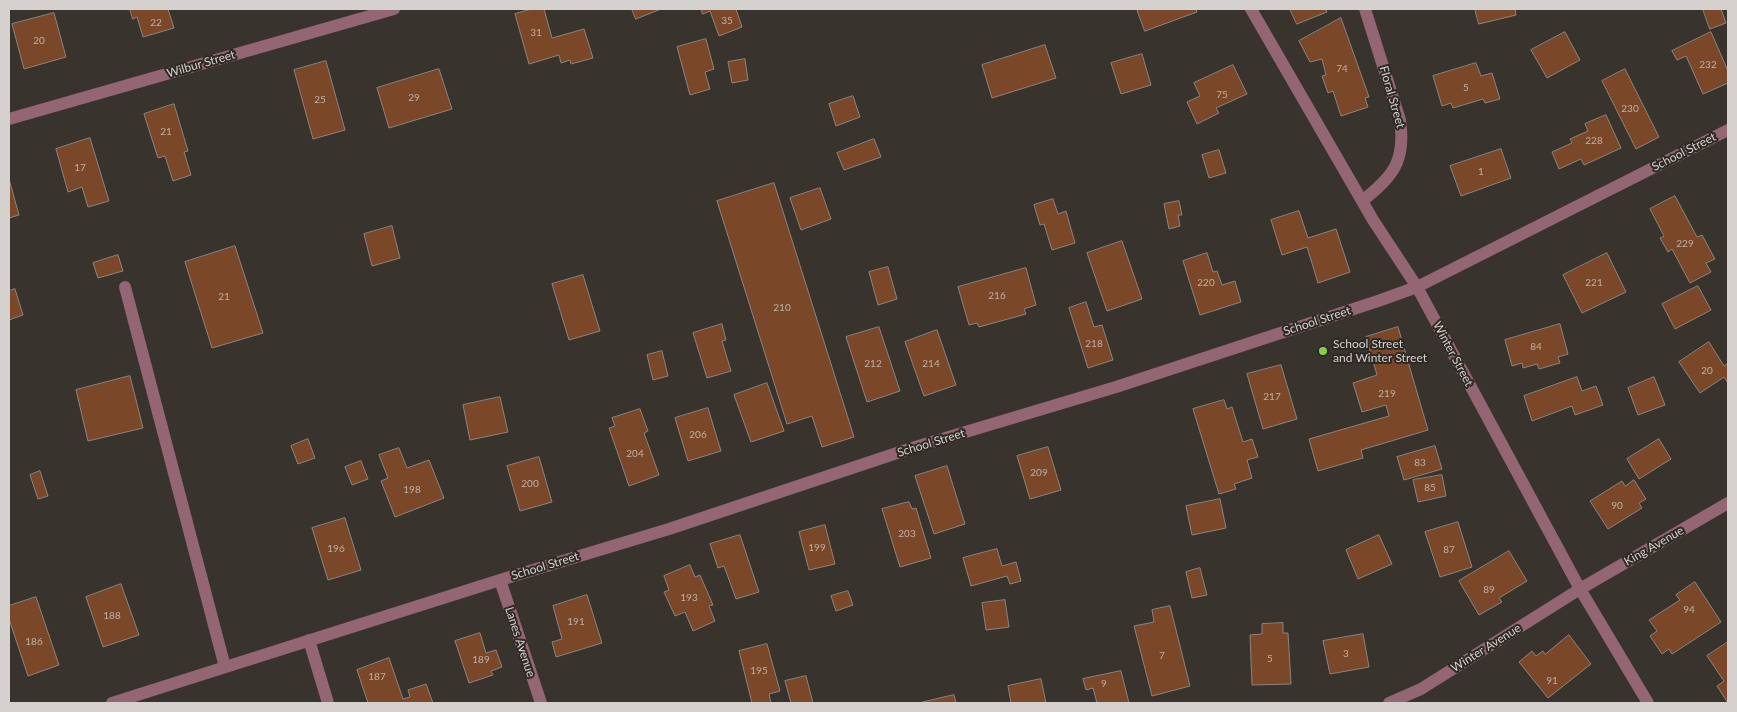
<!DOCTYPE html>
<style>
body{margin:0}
#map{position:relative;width:1737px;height:712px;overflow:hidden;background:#38332d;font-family:Lato,sans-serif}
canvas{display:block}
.frame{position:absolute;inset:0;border:10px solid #d5d1ce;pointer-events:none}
</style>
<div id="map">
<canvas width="1737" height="712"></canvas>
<div class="frame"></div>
</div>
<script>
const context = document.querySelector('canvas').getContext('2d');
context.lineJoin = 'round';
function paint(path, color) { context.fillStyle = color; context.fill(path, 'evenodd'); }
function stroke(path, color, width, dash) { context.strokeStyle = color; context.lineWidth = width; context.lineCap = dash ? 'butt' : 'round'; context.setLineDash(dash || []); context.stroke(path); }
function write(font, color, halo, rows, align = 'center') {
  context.font = font + ' Lato,sans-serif'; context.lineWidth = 4; context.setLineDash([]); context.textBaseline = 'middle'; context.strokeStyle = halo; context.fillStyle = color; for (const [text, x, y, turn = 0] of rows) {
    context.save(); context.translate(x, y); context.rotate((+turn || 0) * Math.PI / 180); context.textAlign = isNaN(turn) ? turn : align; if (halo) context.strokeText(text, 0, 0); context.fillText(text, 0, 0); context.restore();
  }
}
const building = new Path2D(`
 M130,9H168L174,28L143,37L137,17L133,19Z
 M532,9H544L552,38L584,29L593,58L571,64L570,60L561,63L559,55L529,64L515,14Z
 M632,9H661L636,19Z
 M701,9H736L742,27L719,36L710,11L703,14Z
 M1137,9H1196L1197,12L1145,31Z
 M1290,9H1326L1327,12L1297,24Z
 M1475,9H1515L1516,15L1479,24Z
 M1703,9H1721L1726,23L1710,29Z
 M54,13L66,57L24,69L12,24Z
 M1341,18L1369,97L1365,98L1368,107L1341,116L1333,91L1328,93L1322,76L1326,75L1322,59L1310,62L1299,41Z
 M1565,32L1580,60L1547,78L1531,50Z
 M1711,32L1728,71V83L1703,94L1686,56L1677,60L1672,51Z
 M706,39L714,69L705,72L710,89L690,95L677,47Z
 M1045,45L1056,78L992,98L982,65Z
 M1142,54L1151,85L1121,94L1111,63Z
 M745,59L748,80L732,83L728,62Z
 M326,61L345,130L313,139L294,70Z
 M1476,63L1481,76L1492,73L1500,99L1485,103L1483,99L1453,108L1451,103L1442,106L1433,76Z
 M1233,65L1247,94L1216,108L1219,113L1197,124L1187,102L1200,96L1194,83Z
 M439,69L452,109L389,128L377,88Z
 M1625,69L1659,137L1636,149L1602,81Z
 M853,96L860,117L836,126L829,104Z
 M174,104L188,151L184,152L191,175L173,181L165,156L158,158L144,114Z
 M1606,115L1621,148L1584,165L1581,159L1559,169L1552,152L1572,143L1570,139L1588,131L1585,124Z
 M90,138L109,201L88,207L82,187L68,192L56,149Z
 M874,139L881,157L844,170L837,153Z
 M1501,149L1511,178L1461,196L1450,166Z
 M1219,150L1226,173L1209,178L1202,155Z
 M9,179L19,215L9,218Z
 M774,183L854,437L822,447L812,416L787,424L717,201Z
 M820,188L831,219L801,230L790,198Z
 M1675,196L1697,237L1702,235L1715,259L1706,263L1711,272L1690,283L1672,249L1668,252L1660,238L1664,236L1650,209Z
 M1053,199L1058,214L1066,211L1075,243L1052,250L1044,224L1040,225L1034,205Z
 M1179,201L1182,215H1178L1180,226L1169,229L1164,204Z
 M1299,211L1308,238L1336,229L1350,272L1318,283L1307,247L1282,255L1271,220Z
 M392,226L400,258L372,266L364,234Z
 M1122,241L1142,299L1107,311L1087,253Z
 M235,246L263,333L212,348L185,262Z
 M1207,253L1213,272L1217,271L1222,285L1235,281L1241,302L1200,315L1183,261Z
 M1607,253L1626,292L1582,313L1563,275Z
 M118,255L123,271L98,278L93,263Z
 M888,267L897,299L878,305L869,272Z
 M1026,268L1036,305L1024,309L1026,314L979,327L977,323L969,325L958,287Z
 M583,275L600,331L569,340L552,284Z
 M1698,286L1711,310L1675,329L1662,304Z
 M15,289L23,315L9,320V291Z
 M1086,302L1094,327L1102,325L1113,360L1088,368L1069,308Z
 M722,324L726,340L722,341L731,371L707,378L693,333Z
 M1560,324L1568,354L1558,357L1560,363L1539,369L1537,364L1523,368L1522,363L1512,366L1505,340Z
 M879,327L900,391L867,402L846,337Z
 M1398,327L1428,430L1361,450L1363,458L1318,471L1309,439L1389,416L1386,405L1362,412L1353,383L1377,375L1366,337Z
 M937,330L956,385L924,396L905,342Z
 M1709,342L1724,366L1728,363V383L1724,377L1700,393L1679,362Z
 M662,351L668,376L653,380L647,355Z
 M1281,365L1297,419L1263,429L1247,374Z
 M130,376L143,428L88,441L76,390Z
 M1577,377L1582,391L1596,386L1603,405L1575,415L1572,406L1532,421L1524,396Z
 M1654,377L1665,405L1638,415L1628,388Z
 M767,383L784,431L751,442L734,395Z
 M500,397L508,432L470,440L463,405Z
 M1224,400L1227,409L1232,407L1243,442L1252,439L1258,457L1247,460L1252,478L1234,484L1236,489L1219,494L1193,409Z
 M708,408L721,451L688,461L675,418Z
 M640,409L648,431L644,433L659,475L629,486L609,428L615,426L612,418Z
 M308,439L315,458L298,464L291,446Z
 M1659,439L1671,459L1639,479L1627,459Z
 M1435,446L1442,469L1404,480L1397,457Z
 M1048,447L1061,490L1030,499L1017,456Z
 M399,448L407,468L429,460L444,498L395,517L381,481L388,478L379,455Z
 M539,457L552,502L520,511L507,466Z
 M361,461L368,479L352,485L345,467Z
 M947,466L965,524L934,534L915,476Z
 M40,471L48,496L38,499L30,475Z
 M1442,475L1446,496L1418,502L1413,480Z
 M1634,480L1646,499L1639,503L1642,508L1608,529L1590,501L1622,481L1625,486Z
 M1220,499L1226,528L1192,535L1186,506Z
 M909,502L912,509L916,508L931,558L900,567L882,509Z
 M345,518L361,570L328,580L312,528Z
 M1458,522L1472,567L1440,577L1425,532Z
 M825,525L835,564L809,570L799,532Z
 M740,535L759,592L736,599L724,566L718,568L710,544Z
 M1379,535L1392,564L1358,579L1346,550Z
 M997,549L1002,566L1016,562L1021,581L1010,584L1007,576L971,586L963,558Z
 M1509,551L1527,581L1499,598L1502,602L1479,615L1459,581Z
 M690,565L695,577L700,575L713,605L709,606L715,621L693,631L685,612L675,616L664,592L669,590L664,576Z
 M1200,568L1207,595L1192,598L1186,572Z
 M1695,582L1721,622L1672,654L1669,649L1662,654L1650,636L1657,631L1649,620L1680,600L1676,595Z
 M121,584L139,635L103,647L86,597Z
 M848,591L853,605L836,611L831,596Z
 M587,595L602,643L556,657L552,642L562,639L553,606Z
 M36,597L59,665L28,676L9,619V606Z
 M1005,600L1009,627L986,630L982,603Z
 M1170,606L1190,686L1152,696L1134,626L1154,622L1152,610Z
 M1283,623V633H1288L1291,684L1252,685L1250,635L1262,634V624Z
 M480,633L486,653L496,650L502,667L491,671L493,675L469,683L455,641Z
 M1363,634L1369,667L1330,674L1323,641Z
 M1569,635L1591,664L1548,698L1519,662L1532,651L1536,656L1543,651L1545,654Z
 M1728,642V703L1717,686L1724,681L1707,656Z
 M767,644L780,691L769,694L771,703H752L739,651Z
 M389,658L403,699L410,697L408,690L426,684L433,703H368L357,670Z
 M1121,671L1129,703H1097L1093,688L1086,690L1083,679Z
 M806,676L813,703H791L785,681Z
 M1041,679L1046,703H1011L1008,686Z
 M954,695L956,703H919Z`);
paint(building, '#7a4829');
stroke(building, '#8c847f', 1);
stroke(new Path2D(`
 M1251,9L1373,220L1417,287L1580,589L1648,703
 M9,119L394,9
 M1362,201C1393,177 1406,161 1400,120L1365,9
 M125,287L225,667
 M500,580L541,703
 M309,640L328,703
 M112,703L500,580L669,529L912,448L1116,387L1378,301L1417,287L1728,130
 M1389,703L1421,689L1580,589L1728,503`), '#946572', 12);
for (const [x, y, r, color] of [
 [1323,351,5,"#87cf4a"]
]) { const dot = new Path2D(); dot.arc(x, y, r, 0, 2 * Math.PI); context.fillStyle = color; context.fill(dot); stroke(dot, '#2e2924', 2); }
write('10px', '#beafa5', null, [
 ["35",727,21],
 ["22",156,23],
 ["31",536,33],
 ["20",39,41],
 ["232",1708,65],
 ["74",1342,69],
 ["5",1466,88],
 ["75",1222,95],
 ["29",414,98],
 ["25",320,100],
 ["230",1630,109],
 ["21",166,132],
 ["228",1594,141],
 ["17",80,168],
 ["1",1481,172],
 ["229",1685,244],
 ["220",1206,283],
 ["221",1594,283],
 ["216",997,296],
 ["21",224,297],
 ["210",782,308],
 ["218",1094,344],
 ["84",1536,347],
 ["212",873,364],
 ["214",931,364],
 ["20",1707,371],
 ["219",1387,394],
 ["217",1272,397],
 ["206",698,435],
 ["204",635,454],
 ["83",1420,463],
 ["209",1039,473],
 ["200",530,484],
 ["85",1430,488],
 ["198",412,490],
 ["90",1617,506],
 ["203",907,534],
 ["199",817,548],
 ["196",336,549],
 ["87",1449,550],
 ["89",1489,590],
 ["193",689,598],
 ["94",1689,610],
 ["188",112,616],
 ["191",576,622],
 ["186",34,642],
 ["3",1346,654],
 ["7",1162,656],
 ["5",1270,659],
 ["189",481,660],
 ["195",759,671],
 ["187",377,677],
 ["91",1552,681],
 ["9",1104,684]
]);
write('12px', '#d5d1ce', '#2e2924', [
 ["Wilbur Street",201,64,-16],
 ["Floral Street",1392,97,74],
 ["School Street",1684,152,-27],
 ["School Street",1317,321,-18],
 ["Winter Street",1453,354,62],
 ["School Street",931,443,-17],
 ["King Avenue",1654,546,-30],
 ["School Street",545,566,-17],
 ["Lanes Avenue",520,642,72],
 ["Winter Avenue",1486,648,-32]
]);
write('12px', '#d5d1ce', '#2e2924', [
 ["School Street",1333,344],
 ["and Winter Street",1333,358]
], 'left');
</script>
